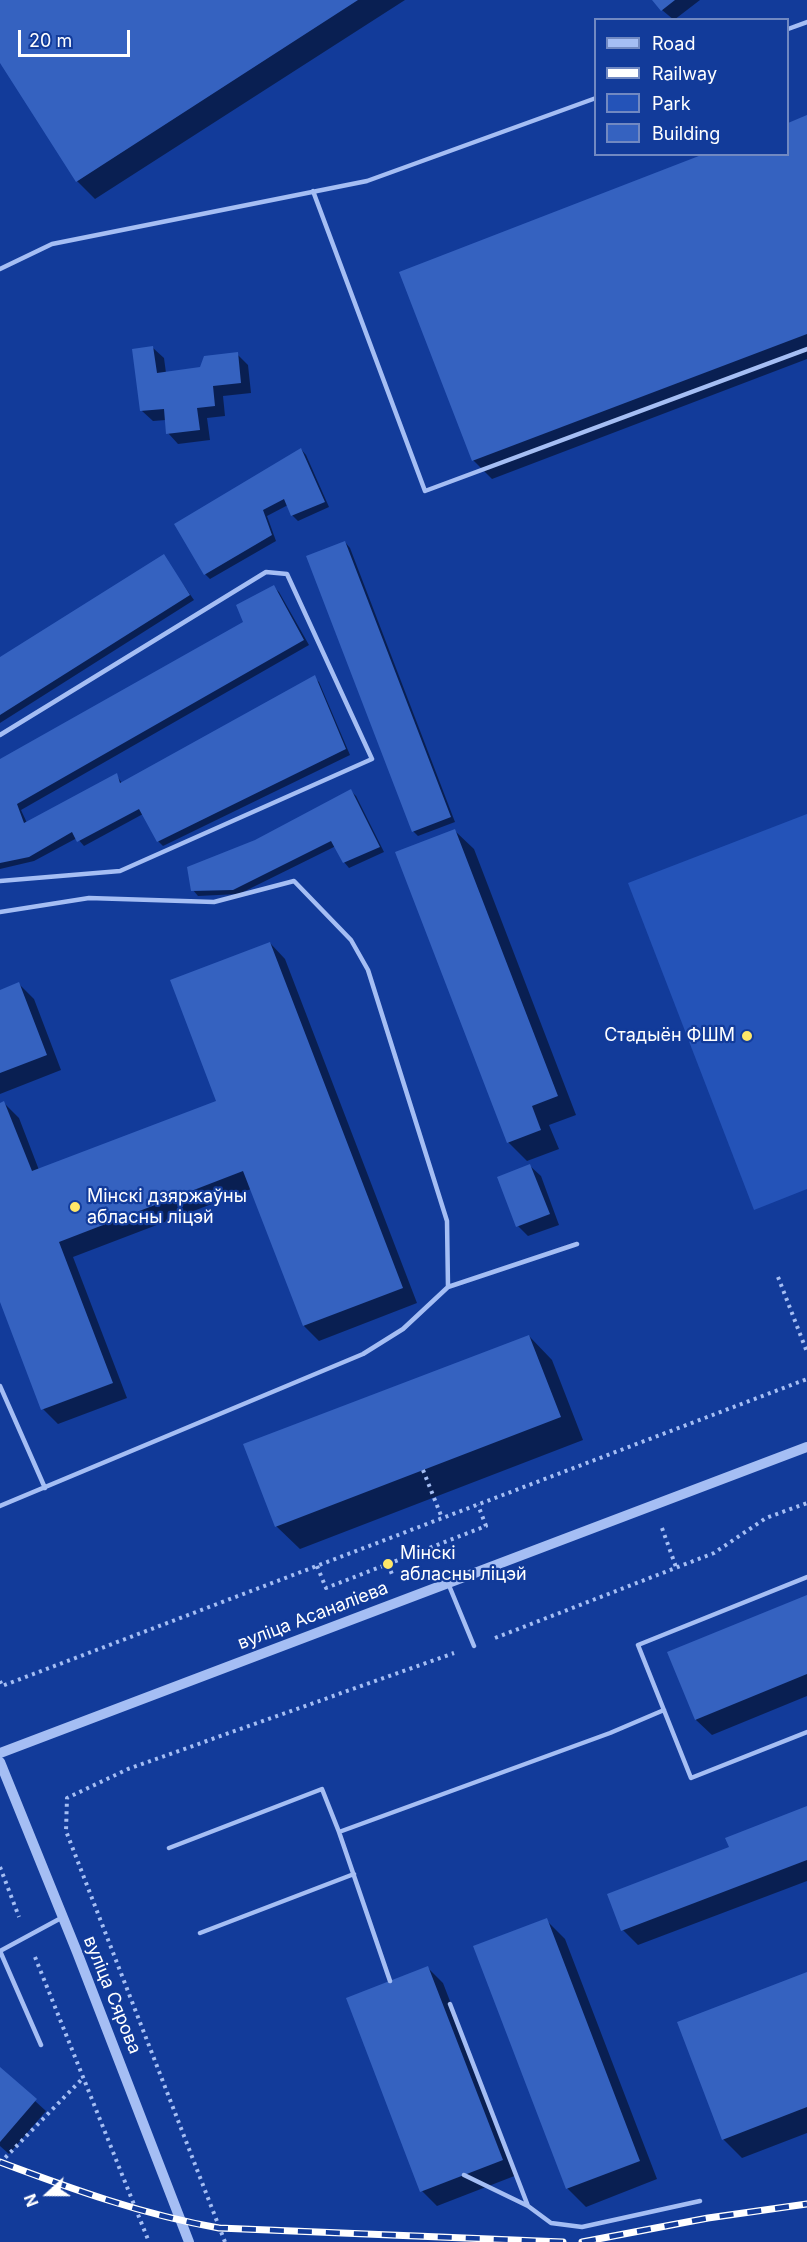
<!DOCTYPE html>
<meta charset="utf-8">
<style>
body{margin:0}
#map{position:relative;width:807px;height:2242px;overflow:hidden;background:#123b9a;font-family:Inter,sans-serif}
canvas{display:block}
.legend{position:absolute;left:594px;top:18px;width:195px;height:138px;box-sizing:border-box;background:#123b9a;border:2px solid #7189c2;margin:0;padding:8px 10px;list-style:none;font-size:18px;color:#fff}
.legend li{display:flex;align-items:center;gap:12px;height:30px}
.legend b{width:30px;border:2px solid #7189c2}
.north{position:absolute;left:18px;top:2164px;width:60px;height:60px;-webkit-text-stroke:4px #123b9a;paint-order:stroke;rotate:249deg;font-size:16px;font-weight:700;line-height:24px;text-align:center;color:#fff}
.north::after{content:'';display:block;margin:auto;width:21px;height:27px;background:#fff;clip-path:polygon(50% 0,100% 100%,50% 72%,0 100%)}
.scale{position:absolute;left:18px;top:30px;width:112px;height:27px;box-sizing:border-box;border:3px solid #fff;border-top:0;padding-left:8px;font-size:18px;line-height:21px;white-space:nowrap;color:#fff;-webkit-text-stroke:4px #123b9a;paint-order:stroke}
</style>
<div id="map">
<canvas width="807" height="2242"></canvas>
<ul class="legend">
<li><b style="height:8px;background:#a5bef4"></b>Road</li>
<li><b style="height:8px;background:#fff"></b>Railway</li>
<li><b style="height:16px;background:#2453b8"></b>Park</li>
<li><b style="height:16px;background:#3562c0"></b>Building</li>
</ul>
<div class="north">N</div>
<div class="scale">20 m</div>
</div>
<script>
const context = document.querySelector('canvas').getContext('2d');
context.lineJoin = 'round';
function paint(path, color) { context.fillStyle = color; context.fill(path, 'evenodd'); }
function stroke(path, color, width, dash) { context.strokeStyle = color; context.lineWidth = width; context.lineCap = dash ? 'butt' : 'round'; context.setLineDash(dash || []); context.stroke(path); }
function write(font, color, halo, rows, align = 'center') {
  context.font = font + ' Inter,sans-serif'; context.lineWidth = 4.5; context.setLineDash([]); context.textBaseline = 'middle'; context.strokeStyle = halo; context.fillStyle = color; for (const [text, x, y, turn = 0] of rows) {
    context.save(); context.translate(x, y); context.rotate((+turn || 0) * Math.PI / 180); context.textAlign = isNaN(turn) ? turn : align; if (halo) context.strokeText(text, 0, 0); context.fillText(text, 0, 0); context.restore();
  }
}
paint(new Path2D(`
 M807,814V1189L754,1210L628,883Z`), '#2453b8');
paint(new Path2D(`
 M0,0H405L95,199L77,181L0,61Z
 M654,0H700L674,20L662,10Z
 M807,117V359L492,479L473,460L788,154V124Z
 M153,348L164,358L166,373L201,369L237,354L248,365L251,393L223,396L225,416L207,418L210,440L178,444L168,433L166,420L153,421L142,411Z
 M301,449L306,455L329,507L298,521L292,515L288,505L267,516L276,541L210,579L205,574Z
 M345,542L350,548L455,822L418,836L413,831Z
 M163,556L194,600L0,723V659Z
 M274,587L279,592L309,645L21,810L27,823L116,775L122,783L314,677L319,682L350,755L163,846L158,841L143,814L84,846L77,838L34,861L0,869V761L245,622Z
 M351,791L356,796L384,852L349,868L344,862L336,846L239,894L198,896L193,890L255,841Z
 M455,831L474,849L576,1115L549,1125L559,1149L527,1161L508,1142Z
 M270,943L285,959L417,1303L319,1341L304,1326L251,1189L73,1257L127,1398L58,1424L43,1409L0,1298V1104L4,1103L19,1118L39,1170L218,1101Z
 M19,984L34,999L61,1070L0,1094V991Z
 M530,1166L541,1176L559,1225L528,1236L518,1226Z
 M529,1336L552,1360L583,1440L300,1549L276,1526Z
 M807,1596V1696L712,1735L696,1720L669,1653Z
 M807,1808V1881L638,1945L623,1930L731,1848Z
 M546,1920L565,1939L657,2179L586,2207L567,2188Z
 M428,1968L443,1983L517,2175L437,2206L422,2191Z
 M807,1973V2133L742,2158L723,2139Z
 M0,2069L46,2111L9,2154L0,2146Z`), '#0007');
paint(new Path2D(`
 M0,0H358L76,182L0,63Z
 M652,0H675L661,11Z
 M807,115V334L472,461L399,272L704,154H788V123Z
 M153,346L157,373L200,367L204,356L238,352L241,383L213,386L215,406L197,408L200,430L166,434L164,409L140,411L132,349Z
 M301,448L325,502L291,516L284,499L263,510L272,535L204,575L174,524Z
 M345,541L451,817L412,832L306,556Z
 M164,554L190,595L0,715V657Z
 M274,585L304,640L17,804L24,823L117,773L120,783L315,675L346,749L157,842L139,809L77,842L72,832L29,857L0,863V759L243,622L236,605Z
 M351,789L380,847L343,863L331,841L233,890L191,891L187,867L255,840Z
 M455,829L558,1096L532,1106L541,1130L507,1143L395,852Z
 M270,942L403,1288L303,1326L243,1171L59,1242L113,1383L41,1410L0,1302V1103L4,1101L32,1171L216,1101L170,980Z
 M19,982L47,1055L0,1073V990Z
 M530,1164L550,1214L516,1227L497,1177Z
 M529,1335L561,1417L275,1527L243,1444Z
 M807,1595V1674L695,1720L667,1652Z
 M807,1806V1860L621,1931L607,1894L729,1847L725,1838Z
 M547,1918L640,2161L566,2189L473,1946Z
 M428,1966L503,2160L420,2192L346,1998Z
 M807,1972V2107L722,2140L677,2022Z
 M0,2067L37,2099L0,2142Z`), '#3562c0');
stroke(new Path2D(`
 M778,1277L807,1352
 M423,1470L442,1518
 M662,1528L676,1567
 M388,1564L393,1577
 M317,1566L326,1588L486,1526L478,1505
 M495,1638L714,1553L766,1518L807,1503
 M0,1681L2,1686L807,1379
 M0,1867L19,1917
 M35,1957L149,2242
 M0,2163L83,2078
 M225,2242L66,1831L67,1798L128,1769L454,1653`), '#a5bef4', 4, [3, 4.5]);
stroke(new Path2D(`
 M788,29L807,22
 M313,191L425,491L807,349
 M0,269L52,244L367,181L596,98
 M0,735L266,572L287,574L372,759L120,871L0,881
 M0,912L89,898L214,902L294,881L351,940L368,970L447,1221L448,1287
 M0,1386L45,1488
 M0,1506L363,1354L403,1329L448,1287L577,1244
 M807,1577L638,1645L691,1778L807,1732
 M448,1583L474,1646
 M169,1848L322,1789L339,1832
 M200,1933L354,1874
 M0,1951L41,2045
 M0,1951L63,1917
 M390,1981L339,1832L610,1733L664,1710
 M450,2004L528,2206L551,2223L582,2227L700,2201
 M464,2175L528,2206`), '#a5bef4', 4.5);
stroke(new Path2D(`
 M0,1753L807,1447
 M0,1762L77,1952L189,2242`), '#a5bef4', 10);
const rail = new Path2D(`
 M0,2162C72,2189 144,2215 219,2228L563,2242
 M582,2242L708,2218L807,2204`);
stroke(rail, '#fff', 7);
stroke(rail, '#123b9a', 4.5, [14]);
for (const [x, y, r, color] of [
 [747,1036,6,"#ffe768"],
 [75,1207,6,"#ffe768"],
 [388,1564,6,"#ffe768"]
]) { const dot = new Path2D(); dot.arc(x, y, r, 0, 2 * Math.PI); context.fillStyle = color; context.fill(dot); stroke(dot, '#123b9a', 2); }
write('18px', '#fff', '#123b9a', [
 ["Стадыён ФШМ",735,1036,"right"],
 ["Мінскі дзяржаўны",87,1197],
 ["абласны ліцэй",87,1218],
 ["Мінскі",400,1554],
 ["абласны ліцэй",400,1575]
], 'left');
write('18px', '#fff', '#123b9a', [
 ["вуліца Асаналіева",313,1616,-21],
 ["вуліца Сярова",112,1995,68]
]);
</script>
